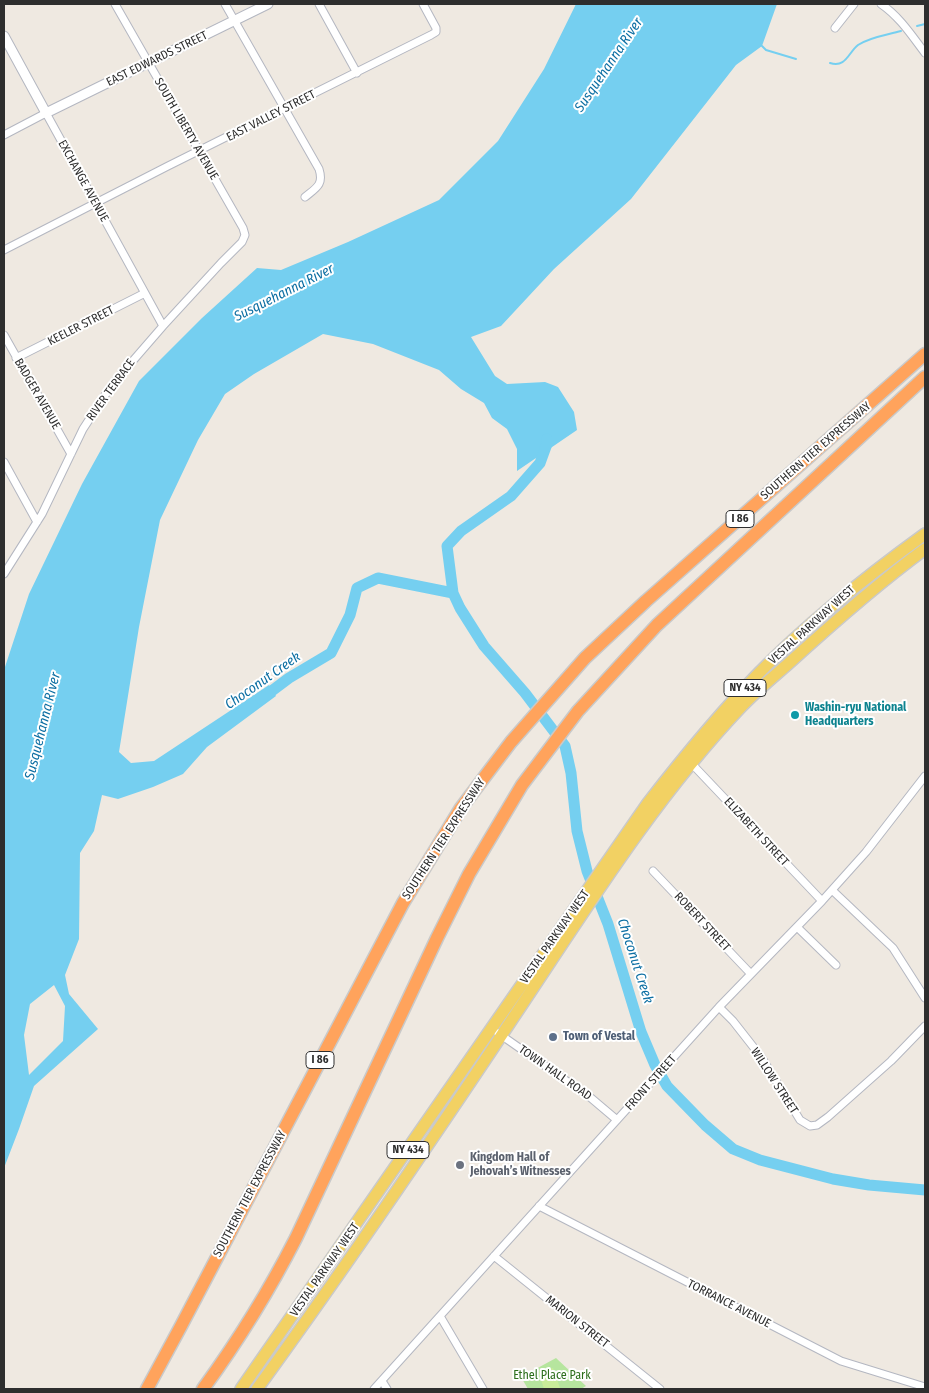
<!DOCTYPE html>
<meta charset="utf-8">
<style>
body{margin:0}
#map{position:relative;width:929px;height:1393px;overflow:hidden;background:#efe9e1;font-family:"Fira Sans Condensed",sans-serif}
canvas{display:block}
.frame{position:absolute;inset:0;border:5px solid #2e2e2e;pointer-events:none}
</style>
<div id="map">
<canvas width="929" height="1393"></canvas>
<div class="frame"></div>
</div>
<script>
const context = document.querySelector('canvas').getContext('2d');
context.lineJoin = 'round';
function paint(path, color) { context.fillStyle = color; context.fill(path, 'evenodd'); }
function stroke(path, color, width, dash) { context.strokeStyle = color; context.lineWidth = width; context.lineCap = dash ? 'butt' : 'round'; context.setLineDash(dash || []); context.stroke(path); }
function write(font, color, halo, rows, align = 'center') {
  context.font = font + ' "Fira Sans Condensed",sans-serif'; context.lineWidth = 4; context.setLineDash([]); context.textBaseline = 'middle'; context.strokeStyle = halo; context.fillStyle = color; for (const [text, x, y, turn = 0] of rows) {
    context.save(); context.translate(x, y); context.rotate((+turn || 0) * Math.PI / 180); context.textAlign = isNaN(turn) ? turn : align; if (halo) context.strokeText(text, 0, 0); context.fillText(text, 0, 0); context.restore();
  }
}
paint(new Path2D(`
 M556,1358L586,1386L581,1389H528L521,1377Z`), '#b6e59e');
paint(new Path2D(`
 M553,1368L560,1388L544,1389L539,1373Z`), '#c9ec9a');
paint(new Path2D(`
 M576,4H777L762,46L736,65L631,199L554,269L501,326L471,337L495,376L507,384L545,382L558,387L574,412L577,430L517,471V449L507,429L492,418L484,403L461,389L439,370L373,344L323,334L254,374L225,394L198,440L160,520L139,627L119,752L131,763L154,761L269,685L276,696L207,747L183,774L153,787L118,799L102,795L94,831L80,853L79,939L65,975L69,994L98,1029L34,1086L19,1129L4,1168V670L29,594L82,484L139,381L202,318L257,268L281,270L348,242L439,200L498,141L544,69ZM54,985L65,1006L63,1041L29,1075L24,1035L30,1004Z`), '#75cff0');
stroke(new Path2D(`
 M917,26L925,24
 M762,46L766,50L796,59
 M830,63C846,68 848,53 858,45C870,37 887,35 901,31`), '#75cff0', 2);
stroke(new Path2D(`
 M453,593L447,546L461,531L511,496L540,463L548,441L547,439
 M261,699L289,678L331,653L350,615L357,588L378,578L453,593L460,608L484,646L525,693L565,746L571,773L577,831L587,871L608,924L641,1032L655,1065L667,1086L705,1125L733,1149L760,1160L833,1179L869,1185L925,1190`), '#75cff0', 11);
const minor = new Path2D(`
 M225,4L319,169C324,185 316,188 305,197
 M319,4L357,73
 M881,4C900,17 912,36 925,53
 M835,28L854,4
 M4,135L46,113L163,326
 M4,250L168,166L431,35L436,32V28L423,4
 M4,335L71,454
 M16,358L145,293
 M4,462L37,522
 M4,574L42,514L83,429L111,386L163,326L221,263L242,242L245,235L243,228L115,4
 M691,763L822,901
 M653,871L750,973
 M832,890L893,948L925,998
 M797,927L836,965
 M719,1007L733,1021L762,1058L800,1120L810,1126L817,1125L828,1117L891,1061L925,1026
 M498,1033L591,1098L617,1120
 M539,1206L841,1361L925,1387
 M494,1256L660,1389
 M440,1316L483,1389
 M382,1381L387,1389
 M374,1389L719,1007L822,901L866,852L925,776`);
const tertiary = new Path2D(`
 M4,36L46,113L268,4`);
const primary = new Path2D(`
 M241,1389L648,803C683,758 719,714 759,673C810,621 867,576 925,534
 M257,1389C345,1268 430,1143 513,1018C584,912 652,801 740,708C755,692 772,678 788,664C833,623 877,584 925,549`);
const motorway = new Path2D(`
 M147,1389L181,1326L403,903L461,808L511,742L585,658L646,601L925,354
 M203,1389C238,1341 269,1291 296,1238L437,938L469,874L522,785L578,711L657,625L925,377`);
stroke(minor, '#b4b7c1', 9);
stroke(tertiary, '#b4b7c1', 11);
stroke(primary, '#c9c9c9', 14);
stroke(motorway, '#c9c9c9', 15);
stroke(minor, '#fff', 7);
stroke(tertiary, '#fff', 9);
stroke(primary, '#f2d163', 11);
stroke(motorway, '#ffa35c', 12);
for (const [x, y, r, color] of [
 [795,715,5,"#0f9aa8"],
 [553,1037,5,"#5c6f8a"],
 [460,1165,5,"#6b7280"]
]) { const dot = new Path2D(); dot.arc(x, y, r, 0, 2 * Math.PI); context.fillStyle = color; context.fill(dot); stroke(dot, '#fff', 2); }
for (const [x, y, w] of [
 [740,519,28],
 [745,688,42],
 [320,1060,28],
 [408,1150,42]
]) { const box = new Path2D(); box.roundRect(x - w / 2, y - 8.5, w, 17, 4); context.fillStyle = '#fff'; context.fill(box); stroke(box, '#2e2e2e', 1); }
write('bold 11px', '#2e2e2e', null, [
 ["I 86",740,519],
 ["NY 434",745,688],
 ["I 86",320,1060],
 ["NY 434",408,1150]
]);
write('12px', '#2e2e2e', '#fff', [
 ["EAST EDWARDS STREET",157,59,-26],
 ["EAST VALLEY STREET",271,116,-27],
 ["SOUTH LIBERTY AVENUE",186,129,60],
 ["EXCHANGE AVENUE",83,181,61],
 ["KEELER STREET",81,326,-27],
 ["RIVER TERRACE",111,390,-54],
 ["BADGER AVENUE",37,394,60],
 ["SOUTHERN TIER EXPRESSWAY",816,451,-41],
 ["VESTAL PARKWAY WEST",812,625,-42],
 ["ELIZABETH STREET",756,832,47],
 ["SOUTHERN TIER EXPRESSWAY",444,839,-57],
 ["ROBERT STREET",702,922,47],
 ["VESTAL PARKWAY WEST",555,937,-55],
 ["TOWN HALL ROAD",555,1073,35],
 ["WILLOW STREET",774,1081,57],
 ["FRONT STREET",651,1083,-48],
 ["SOUTHERN TIER EXPRESSWAY",250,1194,-62],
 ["VESTAL PARKWAY WEST",325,1270,-55],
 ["TORRANCE AVENUE",729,1304,27],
 ["MARION STREET",577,1322,38]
]);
write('bold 12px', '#0d838f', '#fff', [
 ["Washin-ryu National",805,708],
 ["Headquarters",805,722]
], 'left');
write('bold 12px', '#4e5e75', '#fff', [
 ["Town of Vestal",563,1037]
], 'left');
write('bold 12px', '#5b616d', '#fff', [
 ["Kingdom Hall of",470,1158],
 ["Jehovah’s Witnesses",470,1172]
], 'left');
write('12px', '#2c6e1b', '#fff', [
 ["Ethel Place Park",552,1376]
]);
write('italic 14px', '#0d6fa3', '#fff', [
 ["Susquehanna River",609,65,-56],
 ["Susquehanna River",284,293,-27],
 ["Choconut Creek",263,681,-35],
 ["Susquehanna River",43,726,-76],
 ["Choconut Creek",635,961,72]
]);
</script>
